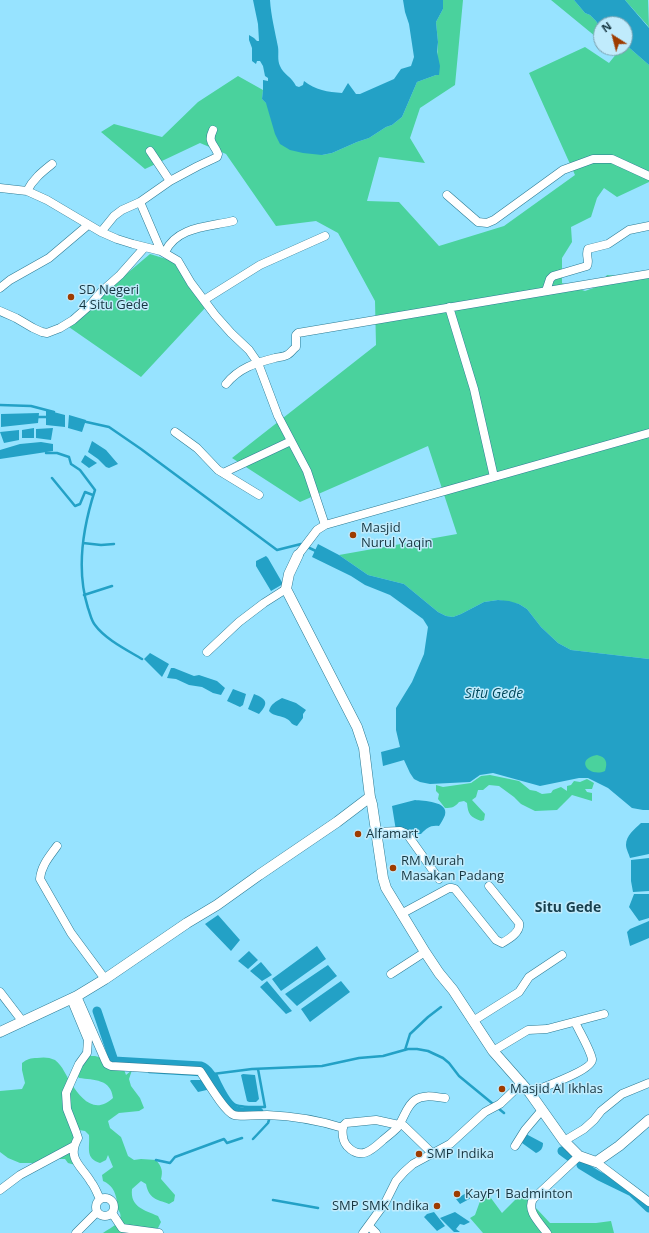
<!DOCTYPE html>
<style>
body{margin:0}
#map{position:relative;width:649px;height:1233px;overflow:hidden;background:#97e3ff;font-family:"Open Sans",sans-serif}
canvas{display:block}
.north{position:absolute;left:593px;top:16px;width:40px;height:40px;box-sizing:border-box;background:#c0ebfc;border:1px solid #7ca2b1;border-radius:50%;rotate:324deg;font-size:11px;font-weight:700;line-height:16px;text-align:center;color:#153540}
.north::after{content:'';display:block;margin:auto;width:14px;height:18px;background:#9e3c00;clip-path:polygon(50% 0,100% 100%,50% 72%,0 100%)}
</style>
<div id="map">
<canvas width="649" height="1233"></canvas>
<div class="north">N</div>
</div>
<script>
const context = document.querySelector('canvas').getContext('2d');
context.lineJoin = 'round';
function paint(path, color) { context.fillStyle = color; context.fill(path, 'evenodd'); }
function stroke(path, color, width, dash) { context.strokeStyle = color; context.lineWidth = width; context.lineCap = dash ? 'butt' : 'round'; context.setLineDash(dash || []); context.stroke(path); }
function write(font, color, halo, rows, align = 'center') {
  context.font = font + ' "Open Sans",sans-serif'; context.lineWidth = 3; context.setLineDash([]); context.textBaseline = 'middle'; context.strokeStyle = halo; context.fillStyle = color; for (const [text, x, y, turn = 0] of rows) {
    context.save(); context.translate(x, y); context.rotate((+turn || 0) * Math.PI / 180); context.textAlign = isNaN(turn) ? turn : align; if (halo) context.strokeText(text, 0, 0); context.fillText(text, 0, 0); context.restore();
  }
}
paint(new Path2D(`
 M443,0H463L455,85L420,108L410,138L425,163L379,157L367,201L399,202L439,246L504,226L575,175L529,73L585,47L609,63L617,53L610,48H625V44L649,65V182L617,197L604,188L597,198L591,217L571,227L572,242L562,258V283L585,291L599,286L607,275L649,278V659L571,650L558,643L541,627L527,609L519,604L498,600L484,602L461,614L453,617L446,616L438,612L404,584L368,575L339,555L457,534L428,446L300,502L232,458L376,345L375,301L338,233L316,221L276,226L226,154L200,143L145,169L101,132L114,124L162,137L198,102L238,76L263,90L262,99L322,155L332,153L357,142L369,138L386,127L392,125L402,117L417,82L436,75L438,42L436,22L443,9Z
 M551,0H574L585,13L590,15L596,21L601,30V41Z
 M625,0H648L649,28L648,26Z
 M150,254L176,262L206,307L141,377L66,325Z
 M597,746L617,777L585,771C582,760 588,752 597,746Z
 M490,775L519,781L530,790L536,791L542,794L551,793L553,790L561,787L567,791V786L571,785L574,781L580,782L587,779L594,783L592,789H585L587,792L592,793V801L572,795L557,810L535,811L521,804L514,797L499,786L489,785L483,790H478L476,797L472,800L485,814L484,820L481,821C470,817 468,814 467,803L464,801L459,802C455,807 452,808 445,808L438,799L439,794L436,791V785L443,787L471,783L481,776Z
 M88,1056H95L102,1058L112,1057L114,1061L122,1064L126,1075L132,1070L129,1079L131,1086L140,1098L144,1108L139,1111L119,1113L108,1121L110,1128L121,1137L128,1156L134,1160L141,1159L156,1160C162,1167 163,1171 161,1179L175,1195L174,1201L169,1204C156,1199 149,1199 146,1184L141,1181L132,1189C130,1207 144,1210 158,1216L161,1222L158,1228L147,1233H103C108,1229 118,1225 120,1219C122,1213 118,1211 117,1207C116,1205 117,1203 117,1201C115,1191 112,1185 103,1181L102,1175L113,1167L108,1155L106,1160L100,1163C85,1158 90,1149 89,1135L85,1131L79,1130L75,1165L68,1163L65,1159H52L33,1163H20L8,1158L0,1152V1091L22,1089L25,1083L22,1070V1063C27,1059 31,1058 37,1058C43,1057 49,1057 55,1060C63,1066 66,1076 71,1083C81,1099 95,1115 113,1098C111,1079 94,1080 79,1078L75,1073Z
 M483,1193L488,1194L502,1213L522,1193L550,1223H596L611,1221L614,1233H483L470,1218L475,1215Z`), '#4ad29d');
paint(new Path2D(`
 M253,0H270C271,16 275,31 278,47C279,53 277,60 280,66C283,74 292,77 296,86L299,87L303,85L304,81C315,90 328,92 342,93L348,83L356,94H360L394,79L401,69L411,66L414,57L409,24L405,12L403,0H443V9L436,22L438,42L437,52L440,66L439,75H436L417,82L402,117L392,125L386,127L369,138L357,142L332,153L322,155L303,153L290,150L280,144L275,134L266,103L262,99L263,90V80L268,81V78L265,76L263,66L260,61H257L256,64L252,61V48L249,40V35L254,38L257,41H259L258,24Z
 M574,0H625L649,28V65L625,44V24H601V30L596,21L590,15L585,13Z
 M46,410L65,415V427L46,425Z
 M39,413L38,423L1,427V414Z
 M69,415L86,420L82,432L68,428Z
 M34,428V438H22V430Z
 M53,428L51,440L36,438V429Z
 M19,430V440L4,443L0,432Z
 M92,441L106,450L118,464L109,468L106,467L98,459L88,452Z
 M41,442L53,444V451L0,459V450L20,444Z
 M85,455L97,463L89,468L81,462Z
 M318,544L339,555L368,575L404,584L438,612L446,616L453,617L461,614L484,602L498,600L509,601L519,604L527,609L541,627L558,643L571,650L649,659V810H643L632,808L608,788L588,778H579L540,786L493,773L480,775L470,782L430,784L420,782L414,779L410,773L404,760L383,766L381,752L400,747L396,730V708L412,682L424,654L428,627L423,619L390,595L365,585L351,576L312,557ZM597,755C606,757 608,762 605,771C589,778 574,759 597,755Z
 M266,556L268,558L283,584L271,591L256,566V561Z
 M150,653L169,664L162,677L144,659Z
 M171,668H174L194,676L199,675L217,681L225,688L221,695L213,693L202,687L189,685L176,679L167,678Z
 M233,689L246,694L243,705L240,707L227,701Z
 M254,694C267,699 269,703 259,714L248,709Z
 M282,698L296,703L306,710L303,714V718L297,726C290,724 292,722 287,719C281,715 274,717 269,711C271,704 275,702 282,698Z
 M415,800C423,801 449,801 445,815C444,818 441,823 439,826C430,825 427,828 421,834H412L397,837L392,806Z
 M641,823H649V854L630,858C629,854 626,849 626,845C626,835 635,829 641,823Z
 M649,858V891L633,892L631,881V860Z
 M634,894H649V918L639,921L629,907Z
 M218,915L240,940L231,951L205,924Z
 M649,921V938L630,946L627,932L630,929Z
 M317,946L326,959L281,991L272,979Z
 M249,951L258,960L248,969L238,961Z
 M261,962L272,975L262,981L250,971Z
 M328,965L337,976L297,1006L285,994Z
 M267,981L292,1011L286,1014L260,987Z
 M341,981L350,992L310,1022L301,1009Z
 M243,1074L255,1075L259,1099L256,1102H249L247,1101L241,1075Z
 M191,1080H207L211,1089L198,1092L190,1081Z
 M526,1134L543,1143C543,1148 541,1151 536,1153L522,1143Z
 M468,1192L473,1195V1197L460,1204L456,1199Z
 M434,1212L445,1226L437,1231L424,1217L427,1214Z
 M455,1212L470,1222L464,1225L460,1224L456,1229L460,1232H454L440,1218Z`), '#23a1c6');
stroke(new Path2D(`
 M0,405L31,406L54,412
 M36,417H47
 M82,421L109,427L141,449L277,550L301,544L318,552
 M46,453H57L69,457L71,464L80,470L95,490C83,527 76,570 88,608C90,613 91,620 95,625C105,639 127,650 142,659
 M52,478L75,506L80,504L85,492L93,495
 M83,543L101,545L114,544
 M84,595L112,586
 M405,1050L410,1034L428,1017L441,1007
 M149,1072L200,1075
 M216,1074C219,1081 228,1100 234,1104C239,1108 258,1107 265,1107L258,1069
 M205,1075L252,1069L322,1066L359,1058L383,1056L408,1049H417L428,1051L443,1058L449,1063L459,1076L504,1113
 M253,1139L268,1123L269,1120L268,1118
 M156,1160L170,1163L175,1157L224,1139L227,1143L242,1138
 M273,1200L318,1208`), '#23a1c6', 2.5);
stroke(new Path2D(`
 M97,1011L114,1061L201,1066C216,1071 220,1103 234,1110C241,1114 252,1112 259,1112
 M562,1151L573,1159
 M581,1165L599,1176L632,1192L649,1208`), '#23a1c6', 9);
const minor = new Path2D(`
 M150,151L170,181
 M0,188L27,191L47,200L101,232L117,239L133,244L161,251L178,261L191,283L215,315L231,333L249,350L258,363L278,416L307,471L325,525
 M27,191C33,179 42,172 52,164
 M447,195L478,222L487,223L494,220L563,170L593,159H612L649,176
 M140,202L161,251
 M101,232L114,216L122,210L140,202L170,181L198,166L213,159L217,157L218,154C214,143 207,143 213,130
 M165,252C177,226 209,227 233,221
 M0,288L10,280L49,258L88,225
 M546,291L550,279L553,276L587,266C590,261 585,255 588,249L608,244L629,230L649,226
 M204,300L260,265L325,236
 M449,307L474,389L494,477
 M0,311L16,318L33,328L42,332L47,333L60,328L73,320L89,306L102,291L120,275L144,248
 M226,384C239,368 255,363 275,358C278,357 284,357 287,355C290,354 293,349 296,347V335L298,333L649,274
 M175,432L197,448L218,470L259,495
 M223,473L291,441
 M298,555L317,530L325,525L649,433
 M207,652L239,622L264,603L286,589
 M376,832L400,831L407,834L439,879
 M57,846C49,857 41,866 40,879L71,933L105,979
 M401,914L449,888H452L455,889L496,940L502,943C509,939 521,932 519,923L489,886
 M391,974L425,952
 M0,992L23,1022
 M77,996L105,1060L107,1064L111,1066L200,1071L202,1074C208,1083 225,1112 234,1115C240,1117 260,1115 267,1115C293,1116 318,1120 343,1128
 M71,999L88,1040L87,1053L79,1064L66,1093L67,1109L76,1132L78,1138C66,1159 82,1166 91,1182C95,1187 97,1193 100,1199
 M473,1021L519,992L529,977L562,955
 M493,1051L528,1030L547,1029L604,1014
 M530,1093C540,1088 594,1070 592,1059C590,1049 579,1031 575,1022
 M399,1125L376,1120L346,1123L343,1126C342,1133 342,1140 347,1146C361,1161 372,1150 383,1140C388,1136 393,1132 397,1128C404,1119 406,1106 415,1100C424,1094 435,1097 445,1098
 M404,1126L433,1154
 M564,1141L584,1129L594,1120L601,1111L622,1094L649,1083
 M515,1146L525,1130L542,1110
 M596,1162L649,1202
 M0,1190L20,1175L74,1146
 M96 1207a9 9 0 1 1 18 0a9 9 0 1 1-18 0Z
 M112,1213L122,1228L159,1233
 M369,1226L376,1233
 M76,1233L97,1212
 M363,1233L385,1203L396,1181L404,1172L413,1164L450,1144L485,1112L500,1104L522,1083
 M547,1233C540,1223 526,1211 533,1199L579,1156`);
const tertiary = new Path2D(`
 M298,555L289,574L286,589L357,727L364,748L370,797L372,804L383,878L386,888L425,952L439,973L453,990L493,1051L530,1093L564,1141L579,1156L596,1162L619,1146L649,1120
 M0,1032L77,996L105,979L187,923L217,905L259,875L337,822L370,797`);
stroke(minor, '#2d7b94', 9);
stroke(tertiary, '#2d7b94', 11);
stroke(minor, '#fff', 8);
stroke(tertiary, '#fff', 10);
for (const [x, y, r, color] of [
 [71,297,4,"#9e3c00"],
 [353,535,4,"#9e3c00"],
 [358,834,4,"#9e3c00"],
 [393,868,4,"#9e3c00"],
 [502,1089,4,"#9e3c00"],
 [419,1154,4,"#9e3c00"],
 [457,1194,4,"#9e3c00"],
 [437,1206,4,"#9e3c00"]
]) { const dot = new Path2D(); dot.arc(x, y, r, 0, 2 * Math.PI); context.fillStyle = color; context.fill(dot); stroke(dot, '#c0ebfc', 1.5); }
write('13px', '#153540', '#c0ebfc', [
 ["SD Negeri",79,290],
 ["4 Situ Gede",79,305],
 ["Masjid",361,528],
 ["Nurul Yaqin",361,543],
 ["Alfamart",366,834],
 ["RM Murah",401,861],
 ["Masakan Padang",401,876],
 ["Masjid Al Ikhlas",510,1089],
 ["SMP Indika",427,1154],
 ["KayP1 Badminton",465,1194],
 ["SMP SMK Indika",429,1206,"right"]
], 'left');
write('italic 14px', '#044b5e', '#c0ebfc', [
 ["Situ Gede",494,694]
]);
write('bold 14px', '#173f4d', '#c0ebfc', [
 ["Situ Gede",568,908]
]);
</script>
